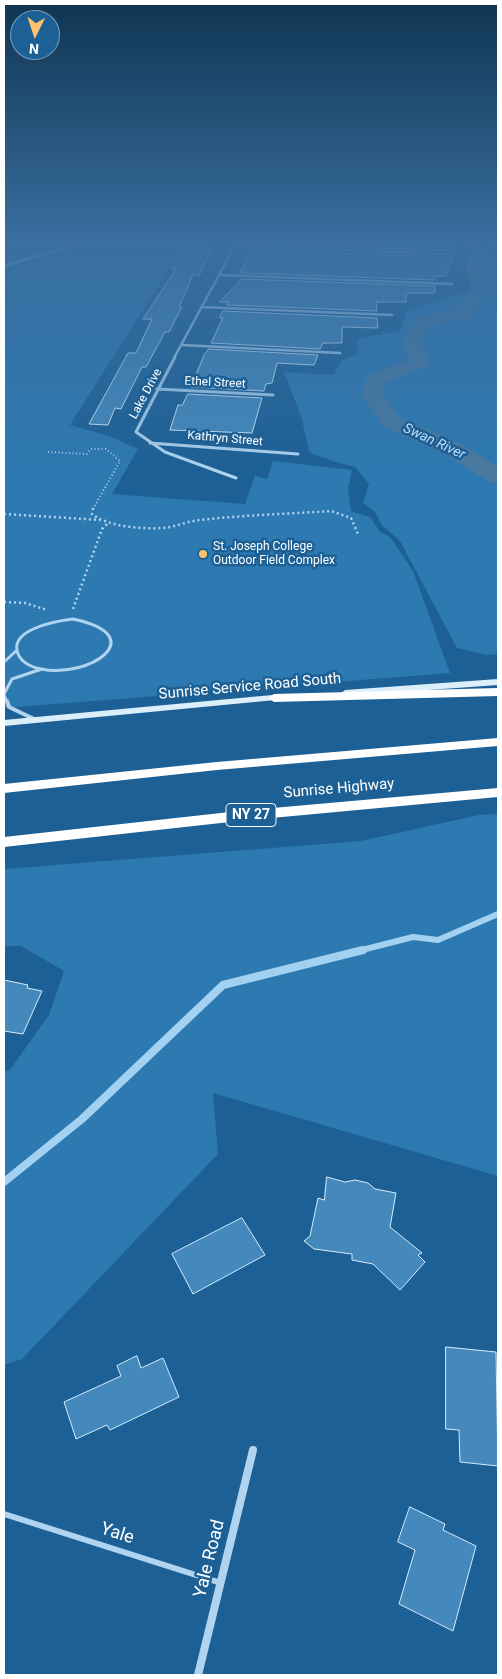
<!DOCTYPE html>
<style>
body{margin:0}
#map{position:relative;width:502px;height:1679px;overflow:hidden;background:#1d6095;font-family:Roboto,sans-serif}
canvas{display:block}
.frame{position:absolute;inset:0;border:5px solid #fff;pointer-events:none}
.north{position:absolute;left:10px;top:10px;width:50px;height:50px;box-sizing:border-box;background:#1d6095;border:1px solid #77a0bf;border-radius:50%;rotate:184deg;font-size:14px;font-weight:700;line-height:20px;text-align:center;color:#fff}
.north::after{content:'';display:block;margin:auto;width:18px;height:22px;background:#ffc36e;clip-path:polygon(50% 0,100% 100%,50% 72%,0 100%)}
</style>
<div id="map">
<canvas width="502" height="1679"></canvas>
<div class="frame"></div>
<div class="north">N</div>
</div>
<script>
const context = document.querySelector('canvas').getContext('2d');
context.lineJoin = 'round';
function paint(path, color) { context.fillStyle = color; context.fill(path, 'evenodd'); }
function stroke(path, color, width, dash) { context.strokeStyle = color; context.lineWidth = width; context.lineCap = dash ? 'butt' : 'round'; context.setLineDash(dash || []); context.stroke(path); }
function write(font, color, halo, rows, align = 'center') {
  context.font = font + ' Roboto,sans-serif'; context.lineWidth = 5; context.setLineDash([]); context.textBaseline = 'middle'; context.strokeStyle = halo; context.fillStyle = color; for (const [text, x, y, turn = 0] of rows) {
    context.save(); context.translate(x, y); context.rotate((+turn || 0) * Math.PI / 180); context.textAlign = isNaN(turn) ? turn : align; if (halo) context.strokeText(text, 0, 0); context.fillText(text, 0, 0); context.restore();
  }
}
paint(new Path2D(`
 M4,240H187L70,425L109,436L138,449L112,494L245,504L255,476L267,479L273,461L352,470L348,489L351,511L370,517L380,532L390,537L413,571L450,673L4,708Z
 M491,240H498V654L487,655L457,648L400,541L382,525L375,512L363,503L369,484L355,467L332,461L309,452L302,419L284,372L333,375L342,360L358,354L357,340C372,334 385,335 400,331L407,311L474,289L483,252Z
 M498,814V1176L213,1093L218,1154L22,1359L4,1365V1071L10,1070L49,1015L64,971L21,946H4V869L361,841L479,815Z`), '#2d79b1');
stroke(new Path2D(`
 M4,266L92,240`), '#a3d1f1', 3);
stroke(new Path2D(`
 M358,951L413,937L438,940L498,914`), '#a3d1f1', 6);
stroke(new Path2D(`
 M4,1182L82,1119L223,985L363,950`), '#a3d1f1', 8);
paint(new Path2D(`
 M468,240H485L482,244V272L491,290L470,317L428,327L421,343L430,363L427,367L384,383L382,394L399,417L463,445L498,467V484L489,482L447,455L383,427L361,394L368,375L409,360L401,343L415,319L458,309L473,290L466,272Z`), '#49799e');
const building = new Path2D(`
 M290,240L412,242L457,245L446,276H434V280L240,273L252,250L447,257L450,255L447,251L288,245Z
 M185,246L212,247L199,276L193,275L179,307H182L169,332H165L146,367H142L121,409L115,408L108,425L89,424L128,353H136L152,319H143L176,269H172Z
 M242,279L435,286V293H406V302H376L377,311L227,305L228,302H220Z
 M223,311L377,318L378,328L342,327V343H323L320,349L211,343L223,318H220Z
 M209,349L318,355L314,365L277,363L272,383L266,384L264,391L191,387L204,355Z
 M188,394L262,398L252,433L170,430L178,405H182Z
 M4,980L28,985L27,988L42,991L23,1034L4,1031Z
 M327,1177L345,1182L355,1180L368,1183L375,1189L396,1193L390,1227L422,1253L418,1255L425,1262L400,1290L373,1264L352,1260V1254L314,1249L304,1241L310,1236L318,1198L324,1200Z
 M242,1218L265,1255L193,1294L172,1254Z
 M446,1347L496,1352L498,1466L460,1462L459,1430L446,1429Z
 M137,1356L141,1368L163,1358L179,1397L110,1430L107,1425L76,1439L64,1402L121,1376L117,1366Z
 M410,1507L445,1524L443,1530L476,1546L453,1631L399,1604L415,1550L398,1542Z`);
paint(building, '#4589bc');
stroke(building, '#d6ebfb', 1);
stroke(new Path2D(`
 M48,452L87,454L91,449H106L120,461L93,509`), '#b0d4ef', 2, [1, 2.5]);
stroke(new Path2D(`
 M93,508L92,514C108,527 142,529 163,528C175,527 188,521 200,520C243,515 288,514 331,511L351,518L358,534
 M4,514L100,520
 M4,602L25,603L47,610
 M73,609L102,529L109,522`), '#b0d4ef', 2.5, [2, 3]);
stroke(new Path2D(`
 M73,619C153,636 89,679 41,669C33,668 23,663 19,656C5,630 56,621 73,619Z
 M4,662L16,651
 M4,694L12,679L42,669
 M4,695L7,702`), '#b0d4ef', 3);
stroke(new Path2D(`
 M7,701L9,707L34,719`), '#b0d4ef', 4);
stroke(new Path2D(`
 M4,1514L221,1583`), '#b0d4ef', 6);
stroke(new Path2D(`
 M235,246L447,254
 M220,275L452,284
 M201,307L392,315
 M182,345L340,353
 M174,358L238,240`), '#b0d4ef', 2.5);
stroke(new Path2D(`
 M175,357L136,432L165,452L236,478
 M157,389L273,395
 M150,443L298,454`), '#b0d4ef', 3);
stroke(new Path2D(`
 M198,1675L253,1450`), '#b0d4ef', 8);
paint(new Path2D(`
 M498,679V685L345,696L341,693L345,690Z
 M283,694L286,695L287,697L286,699L4,726V720Z`), '#ddeefb');
paint(new Path2D(`
 M498,688V696L274,702L268,698L274,694Z
 M498,738V746L217,770L4,793V784L217,762Z
 M498,788V797L239,821L4,847V837L239,811Z`), '#fff');
const sky = context.createLinearGradient(0, 0, 0, 475);
sky.addColorStop(0, '#103552');
sky.addColorStop(0.51, '#3a6fa0');
sky.addColorStop(1, '#3a6fa000');
context.fillStyle = sky;
context.fillRect(0, 0, 502, 475);
for (const [x, y, r, color] of [
 [203,554,5,"#ffc36e"]
]) { const dot = new Path2D(); dot.arc(x, y, r, 0, 2 * Math.PI); context.fillStyle = color; context.fill(dot); stroke(dot, '#1d6095', 2); }
write('12px', '#fff', '#1d6095', [
 ["Ethel Street",215,383,3],
 ["Lake Drive",146,394,-62],
 ["Kathryn Street",225,439,5]
]);
write('12px', '#fff', '#1d6095', [
 ["St. Joseph College",213,547],
 ["Outdoor Field Complex",213,561]
], 'left');
write('italic 14px', '#bcdef6', '#1d6095', [
 ["Swan River",434,442,25]
]);
for (const [x, y, w] of [
 [251,815,50]
]) { const box = new Path2D(); box.roundRect(x - w / 2, y - 11.5, w, 23, 4); context.fillStyle = '#1d6095'; context.fill(box); stroke(box, '#fff', 1); }
write('bold 14px', '#fff', null, [
 ["NY 27",251,815]
]);
write('15px', '#fff', '#1d6095', [
 ["Sunrise Service Road South",250,687,-5],
 ["Sunrise Highway",339,789,-5]
]);
write('18px', '#fff', '#1d6095', [
 ["Yale",117,1534,18],
 ["Yale Road",210,1559,-76]
]);
</script>
